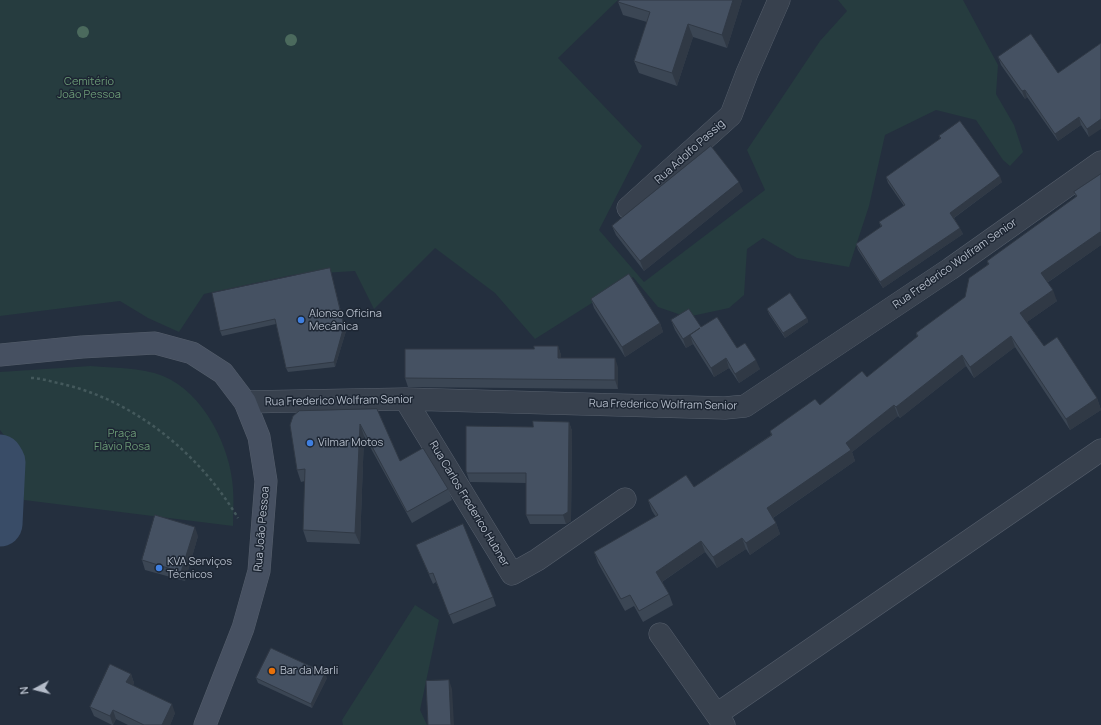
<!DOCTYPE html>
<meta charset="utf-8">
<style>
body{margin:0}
#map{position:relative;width:1101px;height:725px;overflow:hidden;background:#242f3e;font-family:Manrope,sans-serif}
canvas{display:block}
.north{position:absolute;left:16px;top:669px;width:40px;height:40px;-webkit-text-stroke:3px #1d2633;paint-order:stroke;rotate:263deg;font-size:11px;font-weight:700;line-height:16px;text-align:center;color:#b4bcc9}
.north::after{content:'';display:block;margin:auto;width:14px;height:18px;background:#b4bcc9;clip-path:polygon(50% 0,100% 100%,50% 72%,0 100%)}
</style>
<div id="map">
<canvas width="1101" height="725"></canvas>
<div class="north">N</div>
</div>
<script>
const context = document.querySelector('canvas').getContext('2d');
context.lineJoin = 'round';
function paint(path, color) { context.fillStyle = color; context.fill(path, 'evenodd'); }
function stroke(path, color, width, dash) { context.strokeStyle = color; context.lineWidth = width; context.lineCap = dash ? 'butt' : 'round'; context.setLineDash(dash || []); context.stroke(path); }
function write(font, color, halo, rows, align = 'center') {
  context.font = font + ' Manrope,sans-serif'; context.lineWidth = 3; context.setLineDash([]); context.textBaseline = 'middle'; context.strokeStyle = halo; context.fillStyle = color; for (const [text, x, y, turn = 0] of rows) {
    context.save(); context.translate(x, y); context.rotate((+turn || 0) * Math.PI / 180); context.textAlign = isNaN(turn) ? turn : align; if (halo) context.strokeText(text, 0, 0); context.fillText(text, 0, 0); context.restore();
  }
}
paint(new Path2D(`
 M0,0H618L558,58L642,146L599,230L644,282L765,190L747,150L820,41L847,11L838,0H963L998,65L996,94L1014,125L1023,152L1010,166L1003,160L976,120L936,110L885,135L869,206L849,267L797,258L763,238L747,249L744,295L729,308L687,317L658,307L633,277L535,339L495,293L435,248L374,309L355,271L292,275L204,294L179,332L148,318L120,301L0,316Z
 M91,366C114,368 140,367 163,376C203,392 231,447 233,489C234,501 233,514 233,526L24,500L10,443L0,430V372Z
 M415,605L439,620L420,710L427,725H343L342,720Z`), '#263c3f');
stroke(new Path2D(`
 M0,457L3,462L0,524`), '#394c67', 45);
const minor = new Path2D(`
 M628,208L731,115L747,73L779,0
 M405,399L512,574L537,560L625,499
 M245,402L405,399L725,408L745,406L950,269L1101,162
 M660,634L724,725
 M717,714L1101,450`);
const secondary = new Path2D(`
 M0,355L82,347L155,343L192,353L223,373L245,402L259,437L266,481L259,571L243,628L205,725`);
stroke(minor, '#565f6c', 23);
stroke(secondary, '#565f6c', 23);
stroke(new Path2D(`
 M31,378C40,378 49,381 58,383C133,399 199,453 238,518`), '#44595c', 2.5, [3, 3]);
stroke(minor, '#38414e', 22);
stroke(secondary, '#465061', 22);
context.fillStyle = '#4b6a5d';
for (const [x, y] of [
 [83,32],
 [291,40]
]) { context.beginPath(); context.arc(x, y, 6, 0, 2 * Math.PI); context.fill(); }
paint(new Path2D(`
 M742,0L727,48L693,37L677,86L639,73L634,61L647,22L623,15L618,2Z
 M1101,43L1089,137L1081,125L1058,141L1027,97L1025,99L1001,65L998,57L1058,73Z
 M939,136L1002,182L954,218L963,234L883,288L858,250L856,244L881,227L879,222L904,206L888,183L886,177L940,139Z
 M1101,174V245L1047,283L1057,301L1027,322L1044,346L1097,398L1101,410L1070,430L1015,347L974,378L966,366L900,418L898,416L852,452L855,461L773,518L776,523L780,534L750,555L746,549L717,568L705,552L662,582L669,594L673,605L643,622L634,606L625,611L598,563L594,552L656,517L652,511L648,500L694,487L771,435L770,431L820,405L867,377L917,337L916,333L965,297L988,264L987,261L1076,197L1074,192Z
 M743,191L644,271L616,235L612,226Z
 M331,273L346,331L335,367L288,372L286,368L276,324L222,336L220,331Z
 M591,299L660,323L663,332L625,357L594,308Z
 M767,309L807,318L808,322L785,338L769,314Z
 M671,320L701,327L737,348L760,369L739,383L729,368L714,377L693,344L686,348L675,330Z
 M558,346L561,355V358L618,367V389L408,387L405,378L534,349Z
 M377,409L400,461L448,489L452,500L412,523L364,436L360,544L307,542L303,530L305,481L301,482L297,470Z
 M569,422L572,431L571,521L566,524H530L526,515V483L470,482L469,480L466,471L533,427Z
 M198,536L185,581L145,570L142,560Z
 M416,545L493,597L496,606L453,624L436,582L433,584Z
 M131,674L134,683L133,685L175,713L170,725H128L116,719L113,725H112L94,716L90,707Z
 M256,678H327L312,708L258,683Z`), '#3b4654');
paint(new Path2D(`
 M733,0H742L727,48L722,35Z
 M688,24L693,37L677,86L672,73Z
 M1025,90L1027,97L1025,99L1022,91Z
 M1079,117L1081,125L1058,141L1055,134Z
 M1101,119V129L1089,137L1087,129Z
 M1000,176L1002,182L952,219L950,213Z
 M739,182L743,191L644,271L640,261Z
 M960,228L963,234L883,288L880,282Z
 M1100,232L1101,234V245L1045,284L1041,273Z
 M330,268L331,273L346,331L335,367L334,362Z
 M1053,290L1057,301L1024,324L1020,313Z
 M807,318L808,322L785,338L783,333Z
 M660,323L663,332L625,357L622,347Z
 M700,328L690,335L693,344L686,348L683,339Z
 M1011,336L1015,347L974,378L970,367Z
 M558,346L561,355V367L558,358Z
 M962,355L966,366L900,418L896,407Z
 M615,358L618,367V389L615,380Z
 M726,358L729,368L714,377L711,368Z
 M756,360L760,369L739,383L735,374Z
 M1097,398L1101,410L1070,430L1066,419Z
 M894,405L898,416L852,452L855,461L771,519L767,508L846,443Z
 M569,422L572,431L571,521L566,524L563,515Z
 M360,424L364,436L360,544L355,533Z
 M776,523L780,534L750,555L746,543Z
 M195,527L198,536L185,581L181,572Z
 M742,538L746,549L717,568L713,557Z
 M701,541L705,552L660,583L656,572Z
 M325,673L327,678L312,708L311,704Z
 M131,674L134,683L130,692L126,682Z
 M449,680L452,689L454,725H451Z
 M172,704L175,713L170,725H162Z
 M113,710L116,719L113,725L110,716Z`), '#303945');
const building = new Path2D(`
 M620,0H733L722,35L688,24L672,73L634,61L650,12L618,2Z
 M1031,34L1058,73L1101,43V119L1087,129L1079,117L1055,134L1025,90L1022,91L998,57Z
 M960,121L1000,176L950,213L960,228L880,282L856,244L882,226L879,222L905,205L886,177L941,138L939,136Z
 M711,146L739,182L640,261L612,226Z
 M1101,174V233L1100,232L1041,273L1053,290L1020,313L1044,346L1057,337L1097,398L1066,419L1011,336L970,367L962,355L896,407L894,405L846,443L851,450L767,508L776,523L746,543L742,538L713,557L701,541L656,572L669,594L639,611L630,595L621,599L594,552L658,515L648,500L686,475L694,487L772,435L770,431L815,399L820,405L862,371L867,377L918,336L916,333L965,297L969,278L989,264L987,261L1077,196L1074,192Z
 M330,268L344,326L334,362L286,368L275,319L220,331L212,293Z
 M629,274L660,323L622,347L591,299Z
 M790,293L807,318L783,333L767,309Z
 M689,309L701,327L717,317L737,348L745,343L756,360L735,374L726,358L711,368L690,335L700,328L683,339L671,320Z
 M534,346H558V358H615V380L405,378V349H534Z
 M377,409L400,461L423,448L448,489L407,512L360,424L355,533L303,530L305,469L297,470L290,425L293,416L299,411Z
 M533,421L569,422L568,512L563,515H526V473H467L466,471V426L533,427Z
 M155,515L195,527L181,572L142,560Z
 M463,524L493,597L449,615L433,573L429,574L416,545Z
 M271,648L325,673L311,704L256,678Z
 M110,664L131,674L126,682L172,704L162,725H144L113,710L110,716L90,707Z
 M449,680L451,725H428L426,681Z`);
paint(building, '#455162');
stroke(building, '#303945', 1);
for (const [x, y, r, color] of [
 [301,320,4,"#3f7fe0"],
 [310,443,4,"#3f7fe0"],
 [159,568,4,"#3f7fe0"],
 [272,671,4,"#e8710a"]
]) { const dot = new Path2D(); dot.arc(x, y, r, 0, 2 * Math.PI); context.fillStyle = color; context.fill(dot); stroke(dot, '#1d2633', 1.5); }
write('11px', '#6b9a76', '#1d2633', [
 ["Cemitério",89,82],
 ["João Pessoa",89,95],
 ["Praça",122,434],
 ["Flávio Rosa",122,447]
]);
write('11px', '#b4bcc9', '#1d2633', [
 ["Rua Adolfo Passig",690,152,-42],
 ["Rua Frederico Wolfram Senior",955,264,-35],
 ["Rua Frederico Wolfram Senior",339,401,-1],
 ["Rua Frederico Wolfram Senior",663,405,1],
 ["Rua Carlos Frederico Hubner",469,504,59],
 ["Rua João Pessoa",262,529,-85]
]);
write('11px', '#b4bcc9', '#1d2633', [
 ["Alonso Oficina",309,314],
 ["Mecânica",309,327],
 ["Vilmar Motos",318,443],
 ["KVA Serviços",167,562],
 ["Técnicos",167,575],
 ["Bar da Marli",280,671]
], 'left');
</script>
